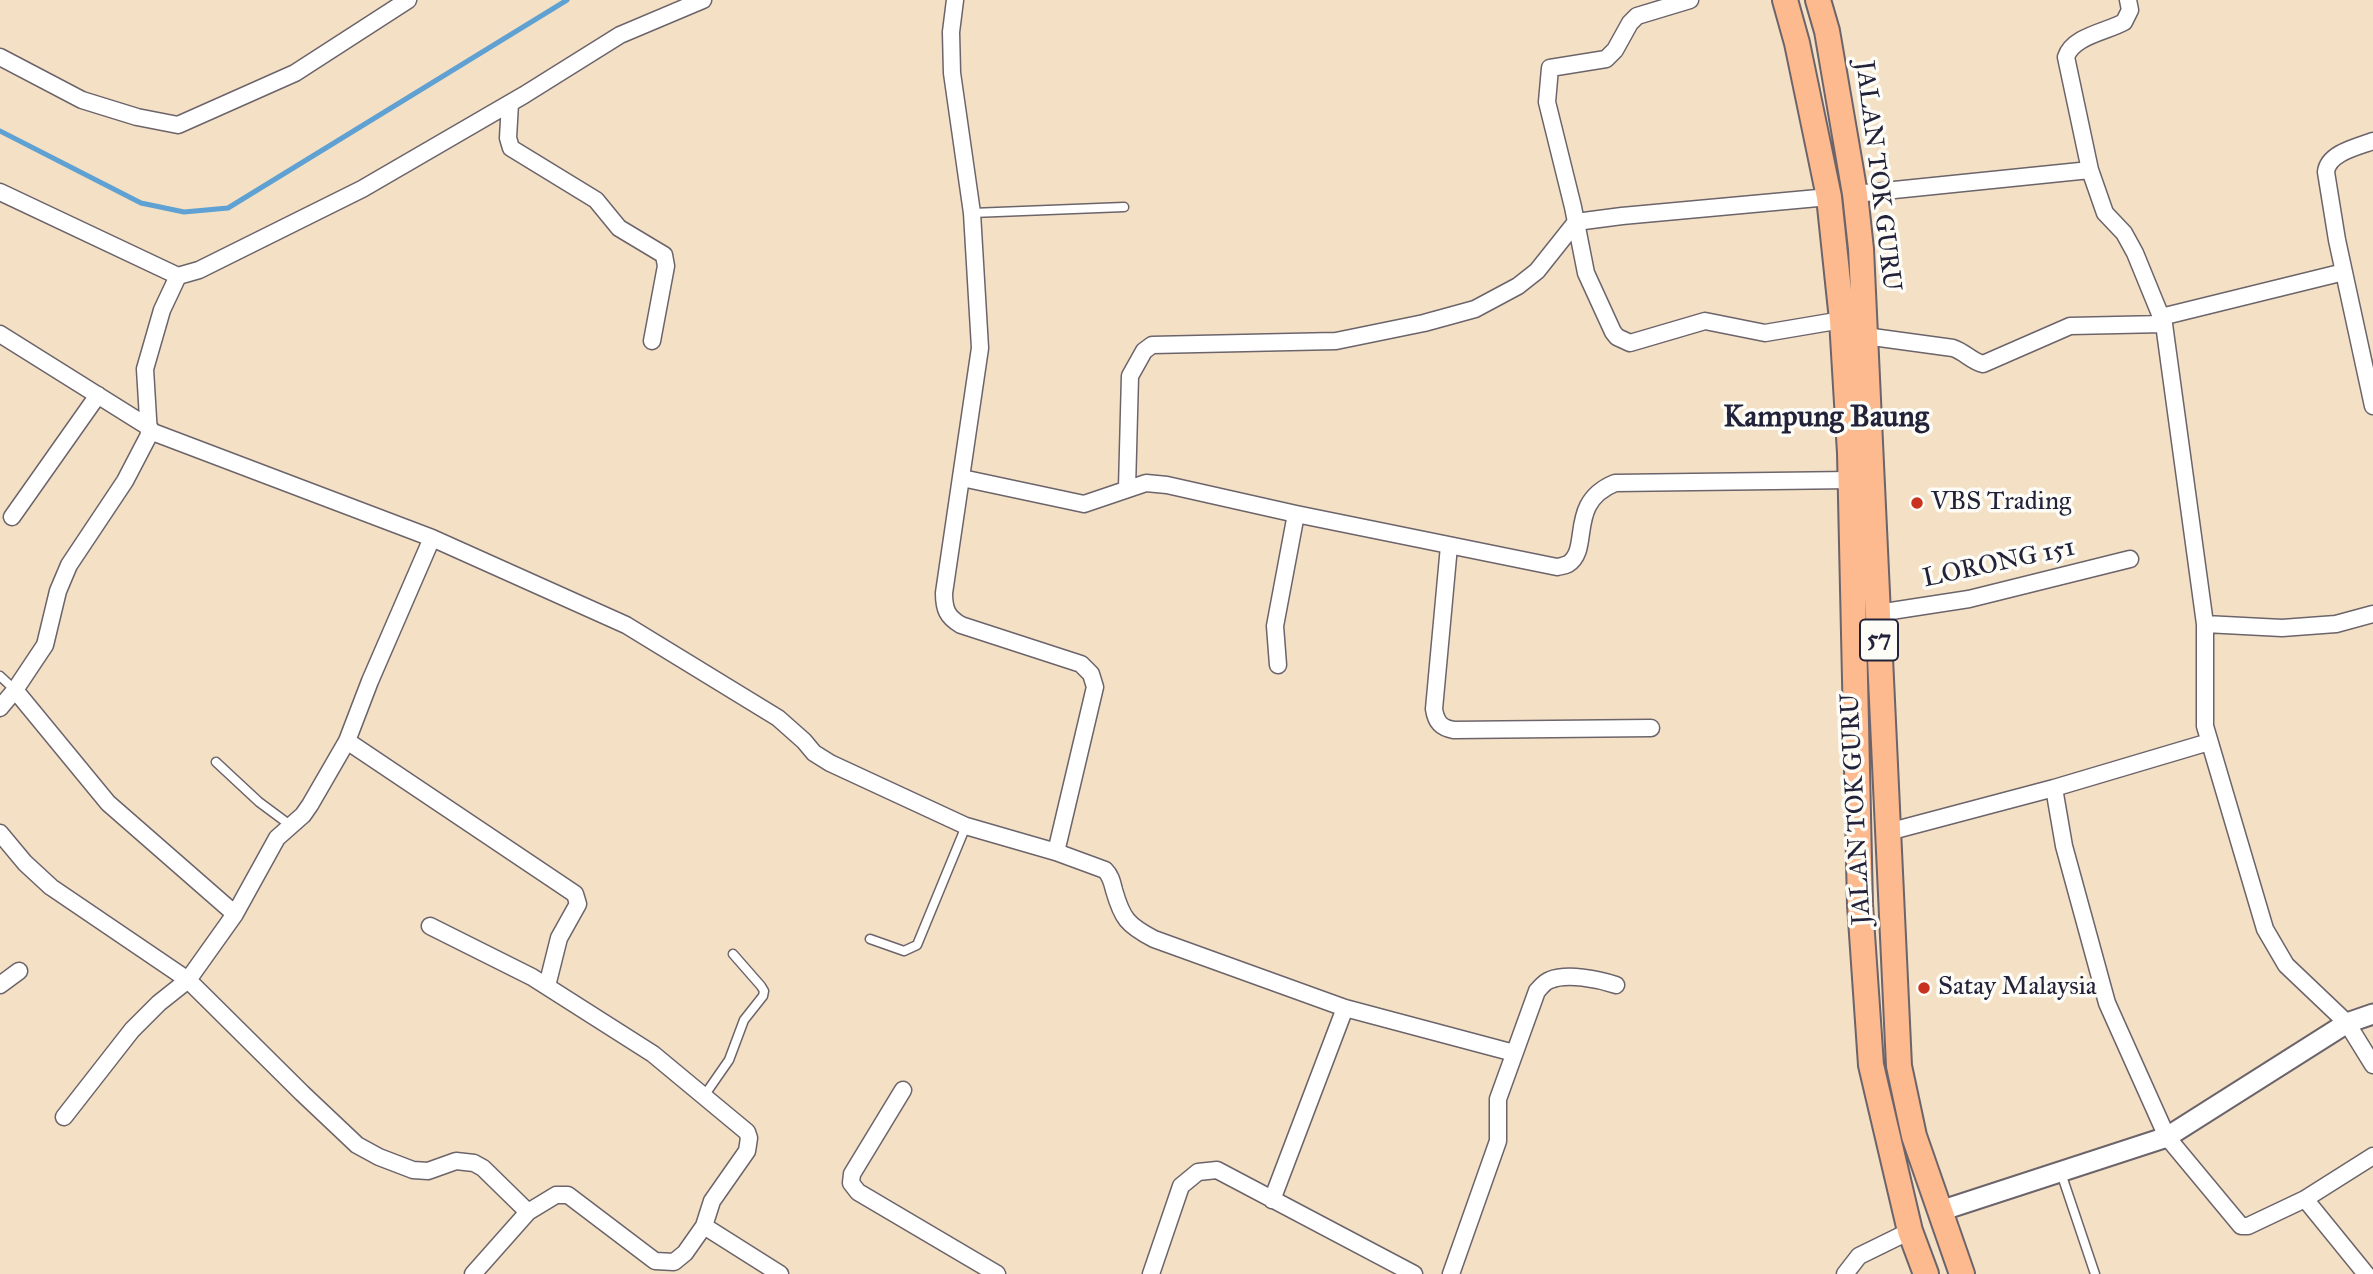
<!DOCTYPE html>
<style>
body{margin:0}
canvas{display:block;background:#f4e0c4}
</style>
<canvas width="2373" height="1274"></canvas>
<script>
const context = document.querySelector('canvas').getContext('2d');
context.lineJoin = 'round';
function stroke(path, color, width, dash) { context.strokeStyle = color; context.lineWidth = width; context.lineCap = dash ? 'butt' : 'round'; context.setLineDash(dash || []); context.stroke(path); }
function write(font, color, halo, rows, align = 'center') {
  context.font = font + ' "IM FELL Great Primer",serif'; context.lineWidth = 7; context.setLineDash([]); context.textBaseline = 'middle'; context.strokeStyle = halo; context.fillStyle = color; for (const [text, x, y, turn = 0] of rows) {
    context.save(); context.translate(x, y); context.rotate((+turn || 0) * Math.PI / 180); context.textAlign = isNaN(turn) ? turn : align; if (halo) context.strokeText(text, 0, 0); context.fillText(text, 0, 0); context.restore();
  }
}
stroke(new Path2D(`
 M0,131L141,203L184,212L228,208L567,0`), '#60a1d3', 5);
const service = new Path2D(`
 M972,213L1124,207
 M0,676L15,690
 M216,762L259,802L290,825
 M870,939L904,951L917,945L966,826
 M704,1096L729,1060L744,1020L763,996L764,991L761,986L733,954
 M2061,1173L2095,1274`);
const minor = new Path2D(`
 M955,0L951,32L952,73L972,213L980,348L944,593C944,609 947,617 961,625L1081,664L1091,674L1095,687L1056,852
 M1690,0L1637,16L1630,23L1615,50L1606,59L1550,68L1547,102L1573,207L1586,273L1613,332L1617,337L1630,343L1705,321L1765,333L1842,320
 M0,57L82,100L137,117L178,125L295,73L408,0
 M510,103L508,138L511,148L596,200L619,228L664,255L666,266L652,341
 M2373,141C2357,147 2328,153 2326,172L2337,240L2373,406
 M2090,170L2105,213L2124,233L2135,253L2164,324L2205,624V726L2265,929L2286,965L2347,1023L2373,1065
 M0,192L178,276L199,270L362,189L524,95L620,35L703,0
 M1855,194L2090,170L2066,57C2073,36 2106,32 2124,22L2130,10L2128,0
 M2161,317L2344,272
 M0,334L150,428
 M1865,336L1953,348C1965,352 1971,361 1983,364L2070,326L2164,324
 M150,431L432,538L626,625L778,718L804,741L814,753L830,763L966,826L1056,852L1105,870C1111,876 1112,882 1114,890C1122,918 1127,925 1154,939L1345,1008L1514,1053
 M962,478L1084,504L1146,483L1167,485L1296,514L1557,567C1561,566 1564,566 1568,564C1592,549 1566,503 1615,483L1851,480
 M1127,488L1130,376L1144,351L1152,345L1336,341L1424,323L1475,309L1518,286L1537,271L1576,222L1622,216L1829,197
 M12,517L98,395
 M1449,546L1434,709C1436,722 1441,728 1454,730L1651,728
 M1878,613L1969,599L2130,559
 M2205,624L2282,628L2336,624L2373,614
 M1278,665L1275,626L1296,514
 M15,690L108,803L235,914
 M0,708L15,690L45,645L58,591L69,565L125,481L149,435L145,369L162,310L178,276
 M347,741L575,894L578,904L559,938L547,986
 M2054,788L2209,742
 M1888,832L2054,788L2064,846L2107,1003L2167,1137L2241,1226H2248L2305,1199
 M0,833L25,863L51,887L188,980L302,1093L357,1145L379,1157L413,1170L428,1171L456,1161L474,1163L483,1168L528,1212L556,1195H568L655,1261L674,1262L685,1253L704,1226L712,1201L747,1151L749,1138L747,1132L653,1054L532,977L430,926
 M0,985L19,971
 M903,1090L852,1174L851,1183L858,1192L997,1274
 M64,1117L132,1030L159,1003L188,980L235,914L277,838L303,815L310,805L347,741L370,681L432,538
 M1272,1200L1345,1008
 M704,1226L780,1274
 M473,1274L528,1212
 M1151,1274L1181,1186L1198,1172L1217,1170L1414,1274
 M1451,1274L1498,1141V1099L1537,991C1541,987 1544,982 1550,980C1567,973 1598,979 1616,985
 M1845,1274L1859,1256L1910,1231
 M2366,1274L2305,1199L2373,1156`);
const tertiary = new Path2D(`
 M1940,1211L2167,1137L2347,1023L2373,1014`);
const primary = new Path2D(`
 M1785,0L1797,43L1829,197L1842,320L1850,453L1860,905L1871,1065L1910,1231L1926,1274
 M1818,0L1827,31L1855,194L1861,249L1899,1066L1914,1136L1962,1274`);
stroke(service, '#6c646b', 11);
stroke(minor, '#6c646b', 19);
stroke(tertiary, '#6c646b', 23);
stroke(primary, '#6c646b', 28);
stroke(service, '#fff', 8);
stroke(minor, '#fff', 16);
stroke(tertiary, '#fff', 19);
stroke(primary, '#fcba8e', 24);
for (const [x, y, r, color] of [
 [1917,503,7,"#c8321e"],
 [1924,988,7,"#c8321e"]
]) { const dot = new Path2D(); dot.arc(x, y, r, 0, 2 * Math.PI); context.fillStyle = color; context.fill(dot); stroke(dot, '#fdfcf7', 2.5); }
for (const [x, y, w] of [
 [1879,640,38]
]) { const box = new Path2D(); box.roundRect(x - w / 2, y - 20.5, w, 41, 5); context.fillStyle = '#fdfcf7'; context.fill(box); stroke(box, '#22223b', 2); }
write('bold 24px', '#22223b', null, [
 ["57",1879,640]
]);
write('26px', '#22223b', '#fdfcf7', [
 ["JALAN TOK GURU",1877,176,83],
 ["LORONG 151",1999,564,-12],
 ["JALAN TOK GURU",1857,809,-93]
]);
write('26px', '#22223b', '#fdfcf7', [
 ["VBS Trading",1931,503],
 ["Satay Malaysia",1938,988]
], 'left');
write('bold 30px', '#22223b', '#fdfcf7', [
 ["Kampung Baung",1826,419]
]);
</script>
